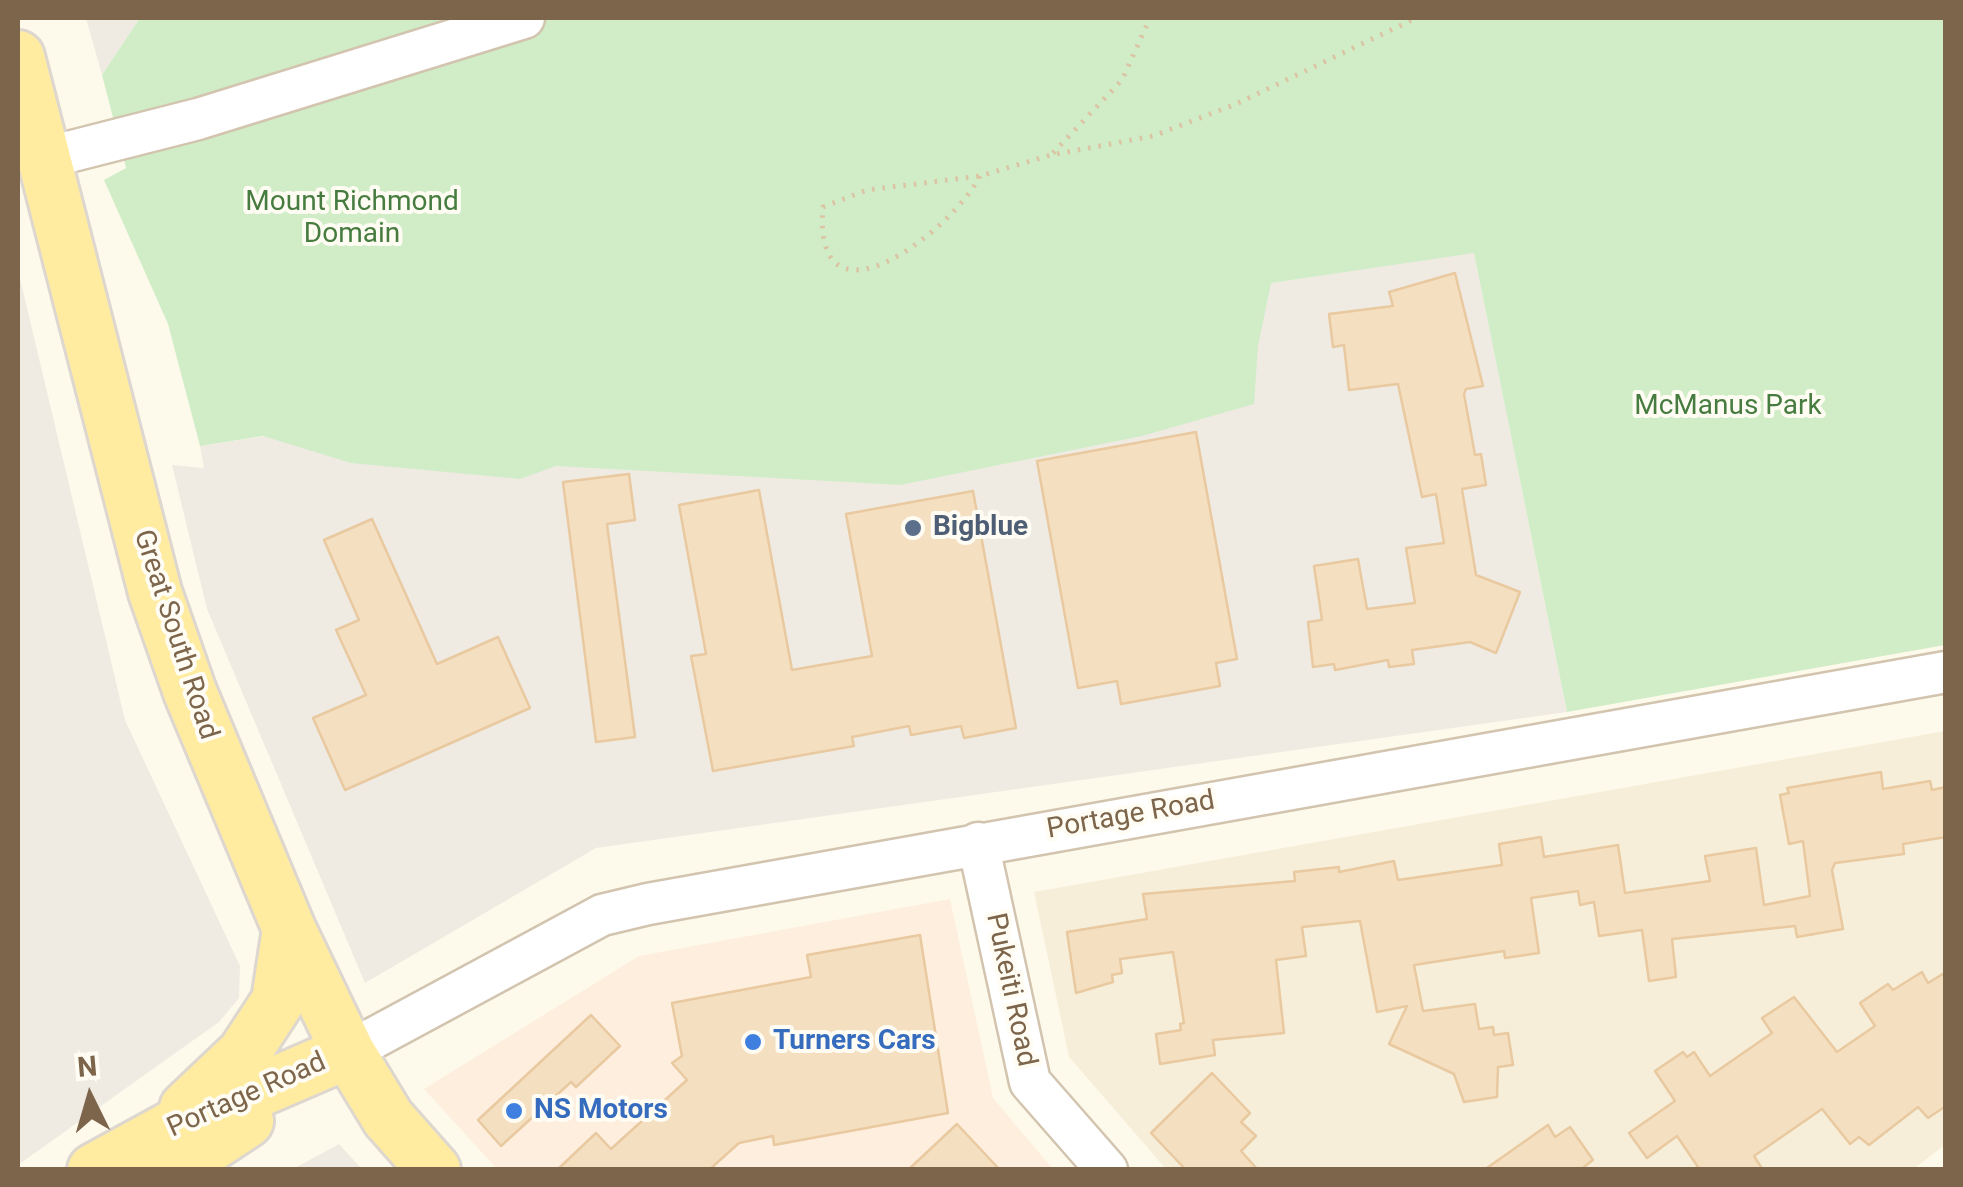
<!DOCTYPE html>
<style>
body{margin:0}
#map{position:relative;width:1963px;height:1187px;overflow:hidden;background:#fefaeb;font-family:Roboto,sans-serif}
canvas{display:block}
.frame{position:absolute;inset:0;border:20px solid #7c654b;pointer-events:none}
.north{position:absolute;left:40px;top:1047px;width:100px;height:100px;-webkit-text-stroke:8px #fffcf3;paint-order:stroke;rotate:355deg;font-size:28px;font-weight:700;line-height:40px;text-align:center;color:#7c654b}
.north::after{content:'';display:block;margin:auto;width:35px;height:45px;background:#7c654b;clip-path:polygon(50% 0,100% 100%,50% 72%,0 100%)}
</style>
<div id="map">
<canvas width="1963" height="1187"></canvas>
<div class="frame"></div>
<div class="north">N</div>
</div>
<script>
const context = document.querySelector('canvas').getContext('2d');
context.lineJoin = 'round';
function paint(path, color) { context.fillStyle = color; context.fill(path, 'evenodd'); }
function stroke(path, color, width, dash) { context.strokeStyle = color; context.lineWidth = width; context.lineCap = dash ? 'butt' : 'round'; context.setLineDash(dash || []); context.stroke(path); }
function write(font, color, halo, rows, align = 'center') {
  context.font = font + ' Roboto,sans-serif'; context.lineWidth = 8; context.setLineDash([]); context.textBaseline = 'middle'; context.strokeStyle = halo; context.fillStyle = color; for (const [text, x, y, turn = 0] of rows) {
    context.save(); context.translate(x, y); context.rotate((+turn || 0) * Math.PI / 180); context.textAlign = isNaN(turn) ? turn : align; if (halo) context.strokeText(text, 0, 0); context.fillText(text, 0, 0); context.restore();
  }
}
paint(new Path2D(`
 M1945,731V1145L1912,1170L1166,1169L1069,1057L1034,892Z`), '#f6eed9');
paint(new Path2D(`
 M950,899L993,1098L1053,1169H497L424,1089L639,956Z`), '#feeede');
paint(new Path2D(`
 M86,18H140L102,75Z
 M1474,252L1567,712L596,848L365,983L207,609L172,465L204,468L200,446Z
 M18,270L125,720L240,966L239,998L219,1022L18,1165Z
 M339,1144L362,1169H293Z`), '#efebe3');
paint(new Path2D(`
 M140,18H1945V645L1567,712L1474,253L1271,283L1258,346L1254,404L1142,436L900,485L556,466L520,479L351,463L263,436L200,446L168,324L104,180L126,168L102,75Z`), '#d0edc7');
const building = new Path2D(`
 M1455,273L1483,386L1466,389L1464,394L1475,455L1481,454L1486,485L1462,489L1476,575L1520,592L1496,653L1470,642L1412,650L1414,664L1389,667L1388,660L1335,670L1334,664L1313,667L1308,622L1322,620L1314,566L1358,559L1367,609L1415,603L1406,548L1444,543L1436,494L1422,497L1398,384L1349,390L1344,345L1333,347L1329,314L1393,306L1389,292Z
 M1196,432L1237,659L1216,663L1220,686L1121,704L1117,681L1078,688L1037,461Z
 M629,474L635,520L607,524L635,737L596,742L563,482Z
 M759,490L792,670L872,656L846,514L973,491L1016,728L964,738L961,726L911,735L909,726L852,737L854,746L713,771L691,656L706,654L679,505Z
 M372,519L437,664L498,637L530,708L345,790L313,718L366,695L336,630L359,620L324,540Z
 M1881,772L1883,789L1930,781L1932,790L1946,787V837L1903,844L1904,854L1835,863L1832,870L1843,929L1797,937L1795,926L1672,939L1676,977L1649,981L1642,930L1599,936L1594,902L1580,905L1578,891L1531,898L1539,953L1505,958L1504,951L1414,965L1423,1011L1475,1004L1479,1029L1493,1027L1494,1035L1508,1033L1513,1065L1498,1067L1497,1097L1464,1102L1454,1074L1389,1044L1407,1006L1377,1012L1360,921L1302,927L1306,956L1276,960L1284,1033L1213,1040L1215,1055L1160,1064L1156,1034L1181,1030L1180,1024L1184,1023L1173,952L1120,959L1122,973L1112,975L1113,982L1076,993L1067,932L1147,919L1143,894L1295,881L1294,872L1339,867V872L1394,861L1398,880L1502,865L1499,844L1541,837L1544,857L1618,845L1625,893L1710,881L1705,856L1756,848L1764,905L1810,896L1803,841L1789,844L1780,795L1789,793L1787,788Z
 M920,935L948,1113L774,1145L773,1136L739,1143L709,1170H557L596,1133L611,1149L687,1080L672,1063L682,1056L672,1003L811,977L807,955Z
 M1922,972L1928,983L1946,972V1106L1928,1118L1918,1107L1869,1145L1859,1137L1850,1144L1822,1109L1754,1156L1763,1170H1700L1677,1136L1647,1158L1629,1133L1675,1101L1655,1071L1683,1052L1687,1057L1694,1052L1710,1076L1772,1033L1762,1018L1794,997L1837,1052L1875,1026L1860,1003L1888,984L1893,990Z
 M591,1015L620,1046L576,1087L571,1082L501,1146L478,1120Z
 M1212,1073L1250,1113L1241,1122L1256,1136L1241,1151L1258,1170H1186L1151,1133Z
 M957,1124L1000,1170H908Z
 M1548,1125L1555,1137L1570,1127L1593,1160L1580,1170H1484Z`);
paint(building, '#f5dfc1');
stroke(building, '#e9c9a0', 2.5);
const minor = new Path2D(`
 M45,158L198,119L524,18
 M978,843L1030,1082L1107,1170
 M348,1052L602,915L648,904L1946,672`);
const major = new Path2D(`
 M18,57L155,592L190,692L289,929L348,1052L388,1118L434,1170
 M186,1108L244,1053L278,1001L289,929
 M94,1170L169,1129L348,1052
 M173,1170L247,1121`);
stroke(minor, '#d2c4af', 45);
stroke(major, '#ddd7d0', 58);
stroke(new Path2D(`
 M1053,153L1122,80L1150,18
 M980,176C954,229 812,340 823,207L867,190L980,176L1051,155L1153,136L1236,104L1416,18`), '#dbc3a3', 5, [2.5, 8]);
stroke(minor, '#fff', 40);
stroke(major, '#ffeca1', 52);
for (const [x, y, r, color] of [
 [913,528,10,"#5c6f8a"],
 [753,1042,10,"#3f7fe0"],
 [514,1111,10,"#3f7fe0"]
]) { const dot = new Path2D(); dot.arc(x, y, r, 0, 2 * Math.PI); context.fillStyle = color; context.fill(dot); stroke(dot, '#fffcf3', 4); }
write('28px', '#467c3f', '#fffcf3', [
 ["Mount Richmond",352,203],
 ["Domain",352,235],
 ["McManus Park",1728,407]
]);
write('bold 28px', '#4e5e75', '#fffcf3', [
 ["Bigblue",933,528]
], 'left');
write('28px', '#7c654b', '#fffcf3', [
 ["Great South Road",175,635,72],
 ["Portage Road",1131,816,-10],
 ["Pukeiti Road",1010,990,78],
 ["Portage Road",247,1096,-24]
]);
write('bold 28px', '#366cbe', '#fffcf3', [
 ["Turners Cars",773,1042],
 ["NS Motors",534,1111]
], 'left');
</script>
